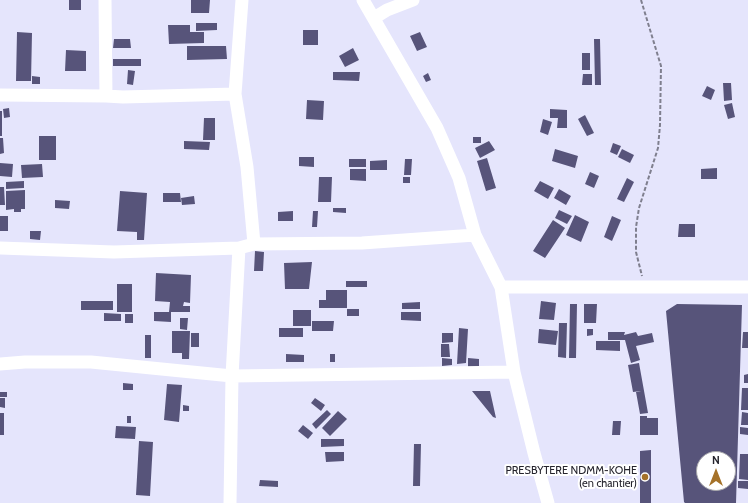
<!DOCTYPE html>
<style>
body{margin:0}
#map{position:relative;width:748px;height:503px;overflow:hidden;background:#e5e5fc;font-family:Cabin,sans-serif}
canvas{display:block}
.north{position:absolute;left:696px;top:451px;width:40px;height:40px;box-sizing:border-box;background:#fff;border:1px solid #a7a7ab;border-radius:50%;rotate:0deg;font-size:11px;font-weight:700;line-height:16px;text-align:center;color:#24232c}
.north::after{content:'';display:block;margin:auto;width:14px;height:18px;background:#a57229;clip-path:polygon(50% 0,100% 100%,50% 72%,0 100%)}
</style>
<div id="map">
<canvas width="748" height="503"></canvas>
<div class="north">N</div>
</div>
<script>
const context = document.querySelector('canvas').getContext('2d');
context.lineJoin = 'round';
function paint(path, color) { context.fillStyle = color; context.fill(path, 'evenodd'); }
function stroke(path, color, width, dash) { context.strokeStyle = color; context.lineWidth = width; context.lineCap = dash ? 'butt' : 'round'; context.setLineDash(dash || []); context.stroke(path); }
function write(font, color, halo, rows, align = 'center') {
  context.font = font + ' Cabin,sans-serif'; context.lineWidth = 4; context.setLineDash([]); context.textBaseline = 'middle'; context.strokeStyle = halo; context.fillStyle = color; for (const [text, x, y, turn = 0] of rows) {
    context.save(); context.translate(x, y); context.rotate((+turn || 0) * Math.PI / 180); context.textAlign = isNaN(turn) ? turn : align; if (halo) context.strokeText(text, 0, 0); context.fillText(text, 0, 0); context.restore();
  }
}
paint(new Path2D(`
 M69,0H81V10H69Z
 M191,0H210L209,13H191Z
 M196,23H217V30L196,31Z
 M168,25H190V32H204V43L169,44Z
 M303,30H318V45H303Z
 M17,32L32,33L31,81H16Z
 M420,32L427,47L417,51L410,36Z
 M114,39H130L131,48H113Z
 M594,39H600L601,85H595Z
 M187,46H226L227,59L187,60Z
 M353,48L359,60L345,67L339,56Z
 M66,50L86,51V71H65Z
 M582,53H590V70H582Z
 M113,59H141V66H113Z
 M128,70L135,71L133,85L127,84Z
 M333,72H360L359,81L333,80Z
 M428,73L431,80L426,82L423,76Z
 M583,74H592V85H582Z
 M32,76L40,77V84H32Z
 M723,83H731L732,100L724,101Z
 M707,86L715,90L711,100L702,96Z
 M307,100L324,101L323,120L306,119Z
 M732,103L735,117L728,119L724,105Z
 M9,108L10,117L4,118L3,109Z
 M550,109L567,110V128H557L558,118H550Z
 M0,111H2V136H0Z
 M585,115L594,133L587,136L578,119Z
 M204,118H215V140H203Z
 M543,119L552,122L548,135L540,132Z
 M39,136H56V160H39Z
 M473,137H481V143H473Z
 M0,138H3L4,153L0,154Z
 M184,141L210,142L209,150L184,149Z
 M489,141L495,150L480,158L475,148Z
 M613,143L621,146L617,155L610,152Z
 M555,149L578,156L575,168L552,161Z
 M622,149L634,155L630,163L618,157Z
 M299,157H314V167L299,166Z
 M487,158L496,188L486,191L477,161Z
 M349,159H366V167H349Z
 M405,159H412L411,175H404Z
 M387,160V170H370V161Z
 M0,163L13,164L12,177L0,176Z
 M42,164L43,177L22,178L21,165Z
 M717,168V179H701V169Z
 M350,169H366V181L350,180Z
 M590,172L599,176L594,188L585,184Z
 M319,177H332L331,202H318Z
 M403,177H410V183H403Z
 M627,178L634,182L624,202L617,199Z
 M24,181V188L6,189V182Z
 M540,181L554,188L548,199L534,191Z
 M0,187H4L5,205H0Z
 M559,189L571,196L566,205L554,198Z
 M25,190V209H21V212H14V209L6,210V191Z
 M120,191L147,193L144,240H137V232L117,231Z
 M163,193H180L181,202H163Z
 M194,196L195,204L182,205L181,198Z
 M55,200L70,201L69,209L55,208Z
 M333,208H346V213L333,212Z
 M559,210L572,216L567,224L555,218Z
 M293,211V221H278V212Z
 M313,211H318L317,227H312Z
 M575,215L589,222L581,242L566,235Z
 M0,216H8V231H0Z
 M612,216L621,220L612,241L604,237Z
 M553,220L565,228L545,258L533,251Z
 M679,224H695V237H678Z
 M30,231H41L40,240L30,239Z
 M255,251L264,252L263,271H254Z
 M312,262L309,289H285L284,263Z
 M156,273L191,275L190,303L184,302L183,306H190V312H171V322L154,321V312H169L170,302L155,301Z
 M346,281H367V287H346Z
 M117,284H132V312H117Z
 M326,290H347V308H319V300H326Z
 M81,301H113V310H81Z
 M541,301L556,303L554,320L539,319Z
 M420,302V309H402V303Z
 M570,304H577L576,358H569Z
 M584,304H597L596,323H584Z
 M677,304L742,305L736,503H685L684,502L666,311ZM704,459H728V483H704Z
 M347,309H359V316H347Z
 M293,310H311V326H293Z
 M401,312H421V321L401,320Z
 M104,313L121,314V321H104Z
 M125,314H133V323H125Z
 M180,318H188L187,330L180,329Z
 M312,321H334L333,331H312Z
 M559,323H567L566,358L558,357Z
 M279,328H303V337H279Z
 M459,328L468,329L466,363L457,364Z
 M539,329L558,331L556,345L538,343Z
 M587,329H593V335L587,336Z
 M172,331H190L189,359H182V353H172Z
 M608,332H625L624,335L636,332L638,336L652,333L654,342L636,346L640,360L631,363L625,340H608Z
 M743,332H748V348H742Z
 M191,333H199V347H191Z
 M442,333H453V342L442,343Z
 M145,335H151V358H145Z
 M596,341H620V351L596,350Z
 M441,344H449L450,357H441Z
 M286,354L304,355V362H286Z
 M330,354H335V362H330Z
 M442,358L452,359V365L442,366Z
 M468,358L479,359V368L468,367Z
 M639,363L648,413L640,414L636,392L641,391L633,392L628,365Z
 M748,374V383H744V375Z
 M123,383L133,384V390H123Z
 M167,384L182,385L179,422L164,420Z
 M742,388H748V410H741Z
 M472,391H490L496,418L493,417Z
 M0,392H7V397H0Z
 M0,398H5V408L0,407Z
 M315,398L325,405L321,411L311,403Z
 M183,405L189,406V411H183Z
 M327,410L331,414L316,429L312,424Z
 M338,411L347,419L330,436L322,428Z
 M742,412L748,413V425H741Z
 M0,413H4V435H0Z
 M127,416H131V423H127Z
 M640,416H647V418H658V435H640Z
 M613,421H621L620,435H612Z
 M303,425L313,433L308,439L298,431Z
 M116,426L136,427L135,439L115,438Z
 M740,427L748,428V435L740,434Z
 M321,439H344V446L321,447Z
 M139,441L153,442L150,496L136,495Z
 M414,444H421L420,486H413Z
 M651,450V503H640V451Z
 M325,452H344V461L326,462Z
 M740,454H748V480L739,479Z
 M260,480L278,481V487L259,486Z
 M738,481H748V489L738,488Z`), '#57547a');
stroke(new Path2D(`
 M641,0L661,66L660,125L658,148L639,208L636,227V252L642,276`), '#7f7f8e', 2, [4, 2]);
stroke(new Path2D(`
 M105,0L106,96
 M242,0L235,94L247,167L254,244
 M363,0L437,128L459,178L475,235L501,287L514,372L534,453L548,503
 M374,18L387,10L413,0
 M0,95L106,96L123,97L235,94
 M0,248L114,252L239,248L254,244L362,243L475,235
 M501,287H748
 M0,364L25,362H91L232,376L514,372
 M230,503L232,376L239,248`), '#fff', 13);
for (const [x, y, r, color] of [
 [645,477,4,"#a57229"]
]) { const dot = new Path2D(); dot.arc(x, y, r, 0, 2 * Math.PI); context.fillStyle = color; context.fill(dot); stroke(dot, '#fff', 1.5); }
write('11px', '#24232c', '#fff', [
 ["PRESBYTERE NDMM-KOHE",637,471],
 ["(en chantier)",637,484]
], 'right');
</script>
